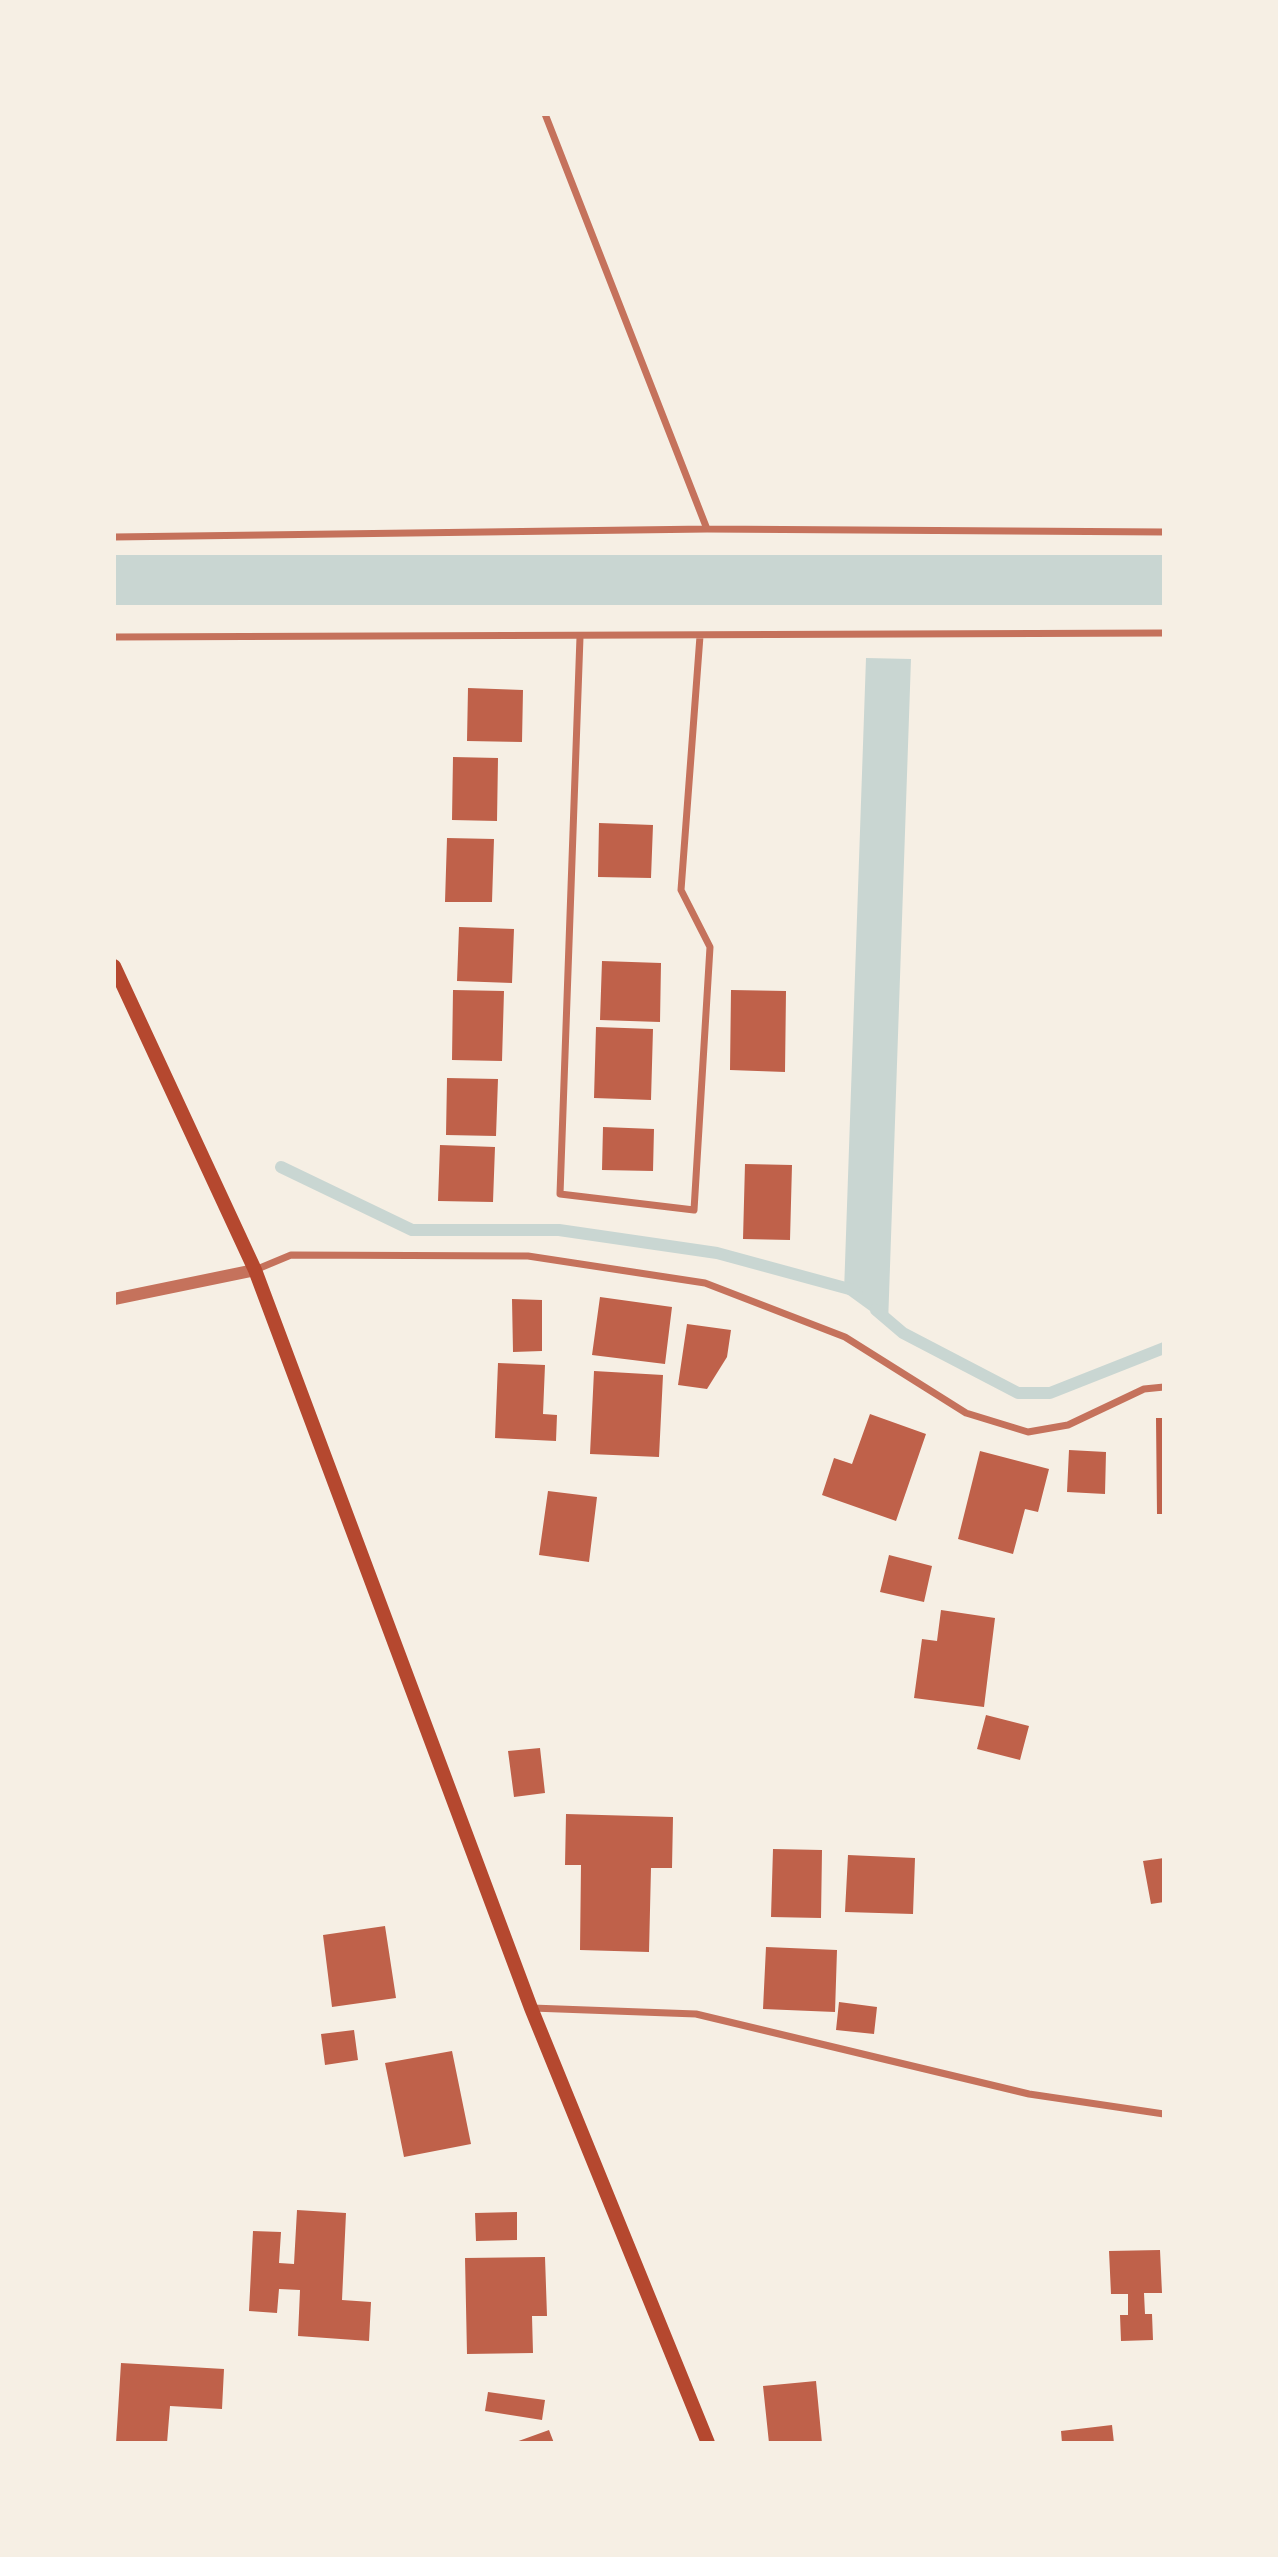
<!DOCTYPE html>
<style>
body{margin:0}
#map{position:relative;width:1278px;height:2557px;overflow:hidden;background:#f6efe4;font-family:"Titillium Web",sans-serif}
canvas{display:block}
.frame{position:absolute;inset:0;border:116px solid #f6efe4;pointer-events:none}
</style>
<div id="map">
<canvas width="1278" height="2557"></canvas>
<div class="frame"></div>
</div>
<script>
const context = document.querySelector('canvas').getContext('2d');
context.lineJoin = 'round';
function paint(path, color) { context.fillStyle = color; context.fill(path, 'evenodd'); }
function stroke(path, color, width, dash) { context.strokeStyle = color; context.lineWidth = width; context.lineCap = dash ? 'butt' : 'round'; context.setLineDash(dash || []); context.stroke(path); }
paint(new Path2D(`
 M114,555H1164V605H114Z
 M866,658L911,659L888,1324L844,1292Z`), '#c9d6d2');
stroke(new Path2D(`
 M281,1167L412,1230H559L717,1253L853,1290L857,1293
 M876,1310L903,1333L1018,1393H1050L1164,1348`), '#c9d6d2', 12);
paint(new Path2D(`
 M468,688L523,690L522,742L467,741Z
 M453,757L498,758L497,821L452,820Z
 M599,823L653,825L651,878L598,877Z
 M447,838L494,839L492,902H445Z
 M459,927L514,929L512,983L457,981Z
 M602,961L661,963L660,1022L600,1020Z
 M453,990L504,991L502,1061L452,1060Z
 M731,990L786,991L785,1072L730,1070Z
 M596,1027L653,1029L651,1100L594,1098Z
 M447,1078L498,1079L496,1136L446,1135Z
 M603,1127L654,1129L653,1171L602,1170Z
 M440,1145L495,1147L493,1202L438,1201Z
 M745,1164L792,1165L790,1240L743,1239Z
 M600,1297L672,1307L665,1364L592,1355Z
 M512,1299L542,1300V1351L513,1352Z
 M687,1324L731,1330L727,1357L707,1389L678,1385Z
 M498,1363L545,1365L543,1414L557,1415L556,1441L495,1438Z
 M594,1371L663,1375L659,1457L590,1454Z
 M870,1414L926,1434L896,1521L822,1495L834,1458L852,1464Z
 M1156,1418H1164V1514H1157Z
 M1069,1450L1106,1452L1105,1494L1067,1492Z
 M980,1451L1049,1469L1038,1512L1025,1509L1013,1554L958,1539Z
 M548,1491L597,1497L589,1562L539,1555Z
 M889,1555L932,1566L924,1602L880,1592Z
 M941,1610L995,1618L984,1707L914,1698L922,1639L937,1641Z
 M986,1715L1029,1726L1020,1760L977,1749Z
 M540,1748L545,1793L514,1797L508,1751Z
 M566,1814L673,1817L672,1868H651L649,1952L580,1950L581,1865H565Z
 M773,1849L822,1850L821,1918L771,1917Z
 M848,1855L915,1858L913,1914L845,1912Z
 M1164,1858V1902L1151,1904L1143,1861Z
 M385,1926L396,1998L332,2007L323,1935Z
 M766,1947L837,1950L835,2012L763,2009Z
 M839,2002L877,2007L874,2034L836,2030Z
 M354,2030L358,2060L325,2065L321,2034Z
 M452,2051L471,2144L404,2157L385,2063Z
 M297,2210L346,2213L342,2300L371,2302L369,2341L298,2336L300,2290L279,2289L277,2313L249,2311L253,2231L281,2232L279,2263L294,2264Z
 M517,2212V2240L476,2241L475,2213Z
 M1160,2250L1162,2293H1144L1145,2314H1152L1153,2340L1121,2341L1120,2315H1128V2294H1111L1109,2251Z
 M545,2257L547,2316H532L533,2353L467,2354L465,2258Z
 M121,2363L224,2369L222,2409L170,2406L167,2443H116Z
 M816,2381L822,2443H769L763,2386Z
 M488,2392L545,2400L542,2420L485,2411Z
 M1112,2425L1114,2443H1062L1061,2431Z
 M549,2430L554,2443H513Z`), '#bf614a');
stroke(new Path2D(`
 M545,114L707,529
 M114,537L707,529L1164,532
 M114,637L1164,633
 M580,637L560,1194L694,1210L710,947L681,890L700,636
 M255,1270L291,1255L528,1256L705,1283L845,1337L966,1413L1028,1432L1068,1425L1144,1389L1164,1387
 M532,2008L696,2014L1029,2094L1164,2114`), '#c5725c', 7);
stroke(new Path2D(`
 M114,1299L255,1270`), '#c5725c', 12);
stroke(new Path2D(`
 M114,966L255,1270L531,2008L708,2443`), '#b5482f', 14);
</script>
